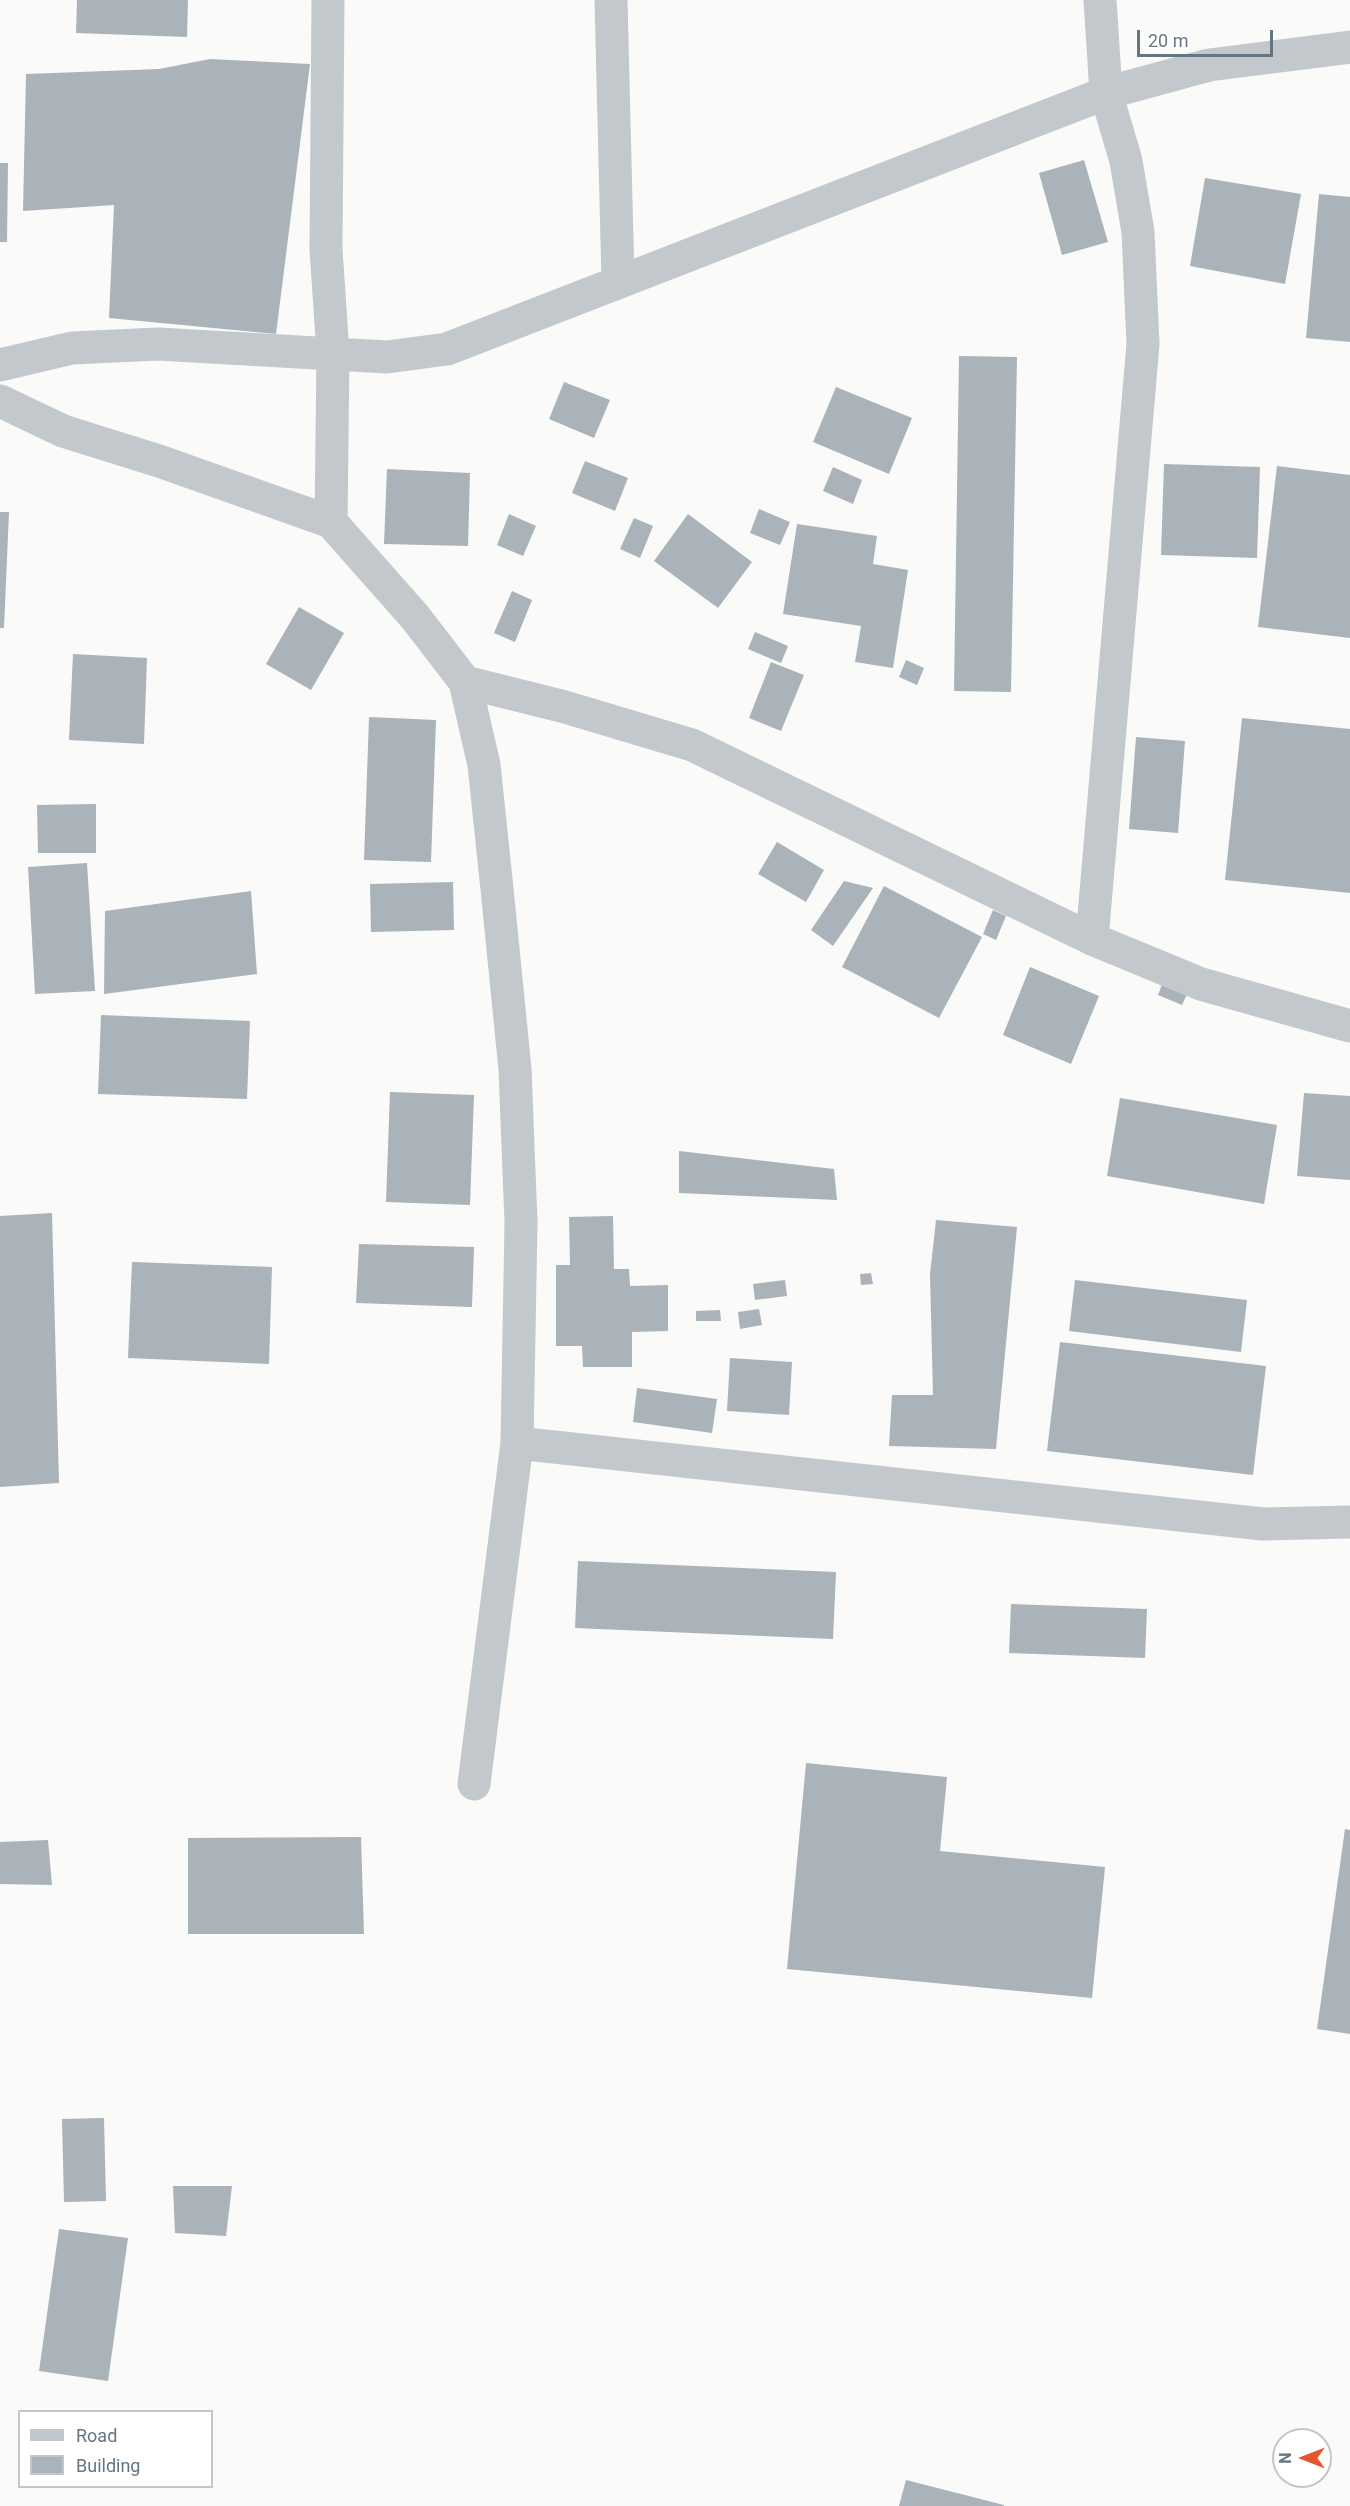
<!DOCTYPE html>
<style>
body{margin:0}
#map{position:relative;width:1350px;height:2506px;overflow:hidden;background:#fafaf8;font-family:Roboto,sans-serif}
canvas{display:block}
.legend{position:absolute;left:18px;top:2410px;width:195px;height:78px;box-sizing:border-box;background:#fff;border:2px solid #c1c8cd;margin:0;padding:8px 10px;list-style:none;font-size:18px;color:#657683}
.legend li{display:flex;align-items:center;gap:12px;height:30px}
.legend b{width:30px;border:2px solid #c1c8cd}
.north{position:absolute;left:1272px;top:2428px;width:60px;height:60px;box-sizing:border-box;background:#fff;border:2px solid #c1c8cd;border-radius:50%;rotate:270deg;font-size:16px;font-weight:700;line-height:24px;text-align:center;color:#657683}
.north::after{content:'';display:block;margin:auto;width:21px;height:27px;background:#e4572e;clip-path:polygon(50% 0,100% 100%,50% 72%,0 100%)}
.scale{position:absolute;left:1137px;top:30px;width:136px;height:27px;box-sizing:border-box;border:3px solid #657683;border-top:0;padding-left:8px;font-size:18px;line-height:21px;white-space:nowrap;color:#657683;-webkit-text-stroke:4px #fff;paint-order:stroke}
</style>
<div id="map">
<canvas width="1350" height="2506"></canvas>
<ul class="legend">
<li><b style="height:8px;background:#c3c8cc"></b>Road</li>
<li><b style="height:16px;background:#aab3b9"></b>Building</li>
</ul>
<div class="north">N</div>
<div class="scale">20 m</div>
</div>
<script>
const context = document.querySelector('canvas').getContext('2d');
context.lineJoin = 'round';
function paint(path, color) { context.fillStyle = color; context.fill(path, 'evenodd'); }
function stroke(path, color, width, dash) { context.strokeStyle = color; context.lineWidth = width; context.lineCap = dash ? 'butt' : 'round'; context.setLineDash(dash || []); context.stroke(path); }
paint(new Path2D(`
 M77,0H188L187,37L76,33Z
 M210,59L310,64L276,334L109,318L114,205L23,211L26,74L159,69Z
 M1084,160L1108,242L1062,255L1039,173Z
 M0,163H8L7,242H0Z
 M1205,178L1301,194L1285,284L1190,266Z
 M1319,194L1350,197V342L1306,338Z
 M959,356L1017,357L1011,692L954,691Z
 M564,382L610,400L594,438L549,419Z
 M836,387L912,418L889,474L813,442Z
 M585,461L628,478L615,511L572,493Z
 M1164,464L1260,467L1257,558L1161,555Z
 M1277,466L1350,475V638L1258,627Z
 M833,467L862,480L853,504L823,491Z
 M387,469L470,473L468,546L384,544Z
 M759,509L790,522L780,545L750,533Z
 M0,512H9L4,628H0Z
 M509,514L536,526L523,556L497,545Z
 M688,514L752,562L718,608L654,561Z
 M634,518L653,526L640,558L620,549Z
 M797,524L877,536L873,564L908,570L893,668L855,662L861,626L783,614Z
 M512,591L532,600L515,642L494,633Z
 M299,607L344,633L311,690L266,664Z
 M755,632L788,646L781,663L748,649Z
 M73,654L147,658L144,744L69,740Z
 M906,660L924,668L917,685L899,677Z
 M771,662L804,675L781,731L749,718Z
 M369,717L436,720L431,862L364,860Z
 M1242,718L1350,729V893L1225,880Z
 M1136,737L1185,741L1178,833L1129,829Z
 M96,804V853H38L37,805Z
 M777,842L824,870L806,902L758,874Z
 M87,863L95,991L35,994L28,867Z
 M844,881L873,888L833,946L811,930Z
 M453,882L454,930L371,932L370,884Z
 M884,886L982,937L939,1018L842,967Z
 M251,891L257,974L104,994L105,911Z
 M993,910L1006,916L996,940L983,934Z
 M1030,967L1099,996L1071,1064L1003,1035Z
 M1164,979L1189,990L1182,1005L1158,995Z
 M101,1015L250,1021L247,1099L98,1094Z
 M390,1092L474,1095L470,1205L386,1202Z
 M1304,1093L1350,1096V1180L1297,1176Z
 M1120,1098L1277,1125L1264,1204L1107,1176Z
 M679,1151L834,1169L837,1200L679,1193Z
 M52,1213L59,1483L0,1487V1216Z
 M613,1216L614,1269H629L630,1286L668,1285V1331L632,1332V1367H583L582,1346H556V1265H570L569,1217Z
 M936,1220L1017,1227L996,1449L889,1446L892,1395H933L930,1274Z
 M359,1244L474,1247L472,1307L356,1303Z
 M132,1262L272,1267L269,1364L128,1358Z
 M871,1273L873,1284L861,1285L860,1274Z
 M785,1280L787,1296L755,1300L753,1284Z
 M1075,1280L1247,1300L1241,1352L1069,1331Z
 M759,1309L762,1325L740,1329L738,1312Z
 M720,1310L721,1321H696V1311Z
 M1060,1342L1266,1366L1253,1475L1047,1451Z
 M730,1358L792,1362L789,1415L727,1411Z
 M637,1388L717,1399L712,1433L633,1422Z
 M578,1561L836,1572L833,1639L575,1628Z
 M1011,1604L1147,1609L1145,1658L1009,1653Z
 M806,1763L947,1777L940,1851L1105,1867L1092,1998L787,1969Z
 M1345,1829L1350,1830V2034L1317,2029Z
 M361,1837L364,1934H188V1838Z
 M48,1840L52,1885L0,1884V1842Z
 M104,2118L106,2201L64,2202L62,2119Z
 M173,2186H232L226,2236L175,2233Z
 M59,2229L128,2238L108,2381L39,2371Z
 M906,2480L1004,2505V2506H899Z`), '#aab3b9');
stroke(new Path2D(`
 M328,0L326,249L333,354L331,522
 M611,0L618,281
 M0,365L72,348L158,344L387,357L447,349L1106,93L1209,65L1350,47
 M0,401L63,431L159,461L331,522L415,617L465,682L484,765L497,889L515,1069L521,1222L517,1443L474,1784
 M465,682L565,707L692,745L1092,939L1201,984L1350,1026
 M1092,939L1143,344L1138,232L1126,161L1106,93L1100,0
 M517,1443L1263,1524L1350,1522`), '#c3c8cc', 33);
</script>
